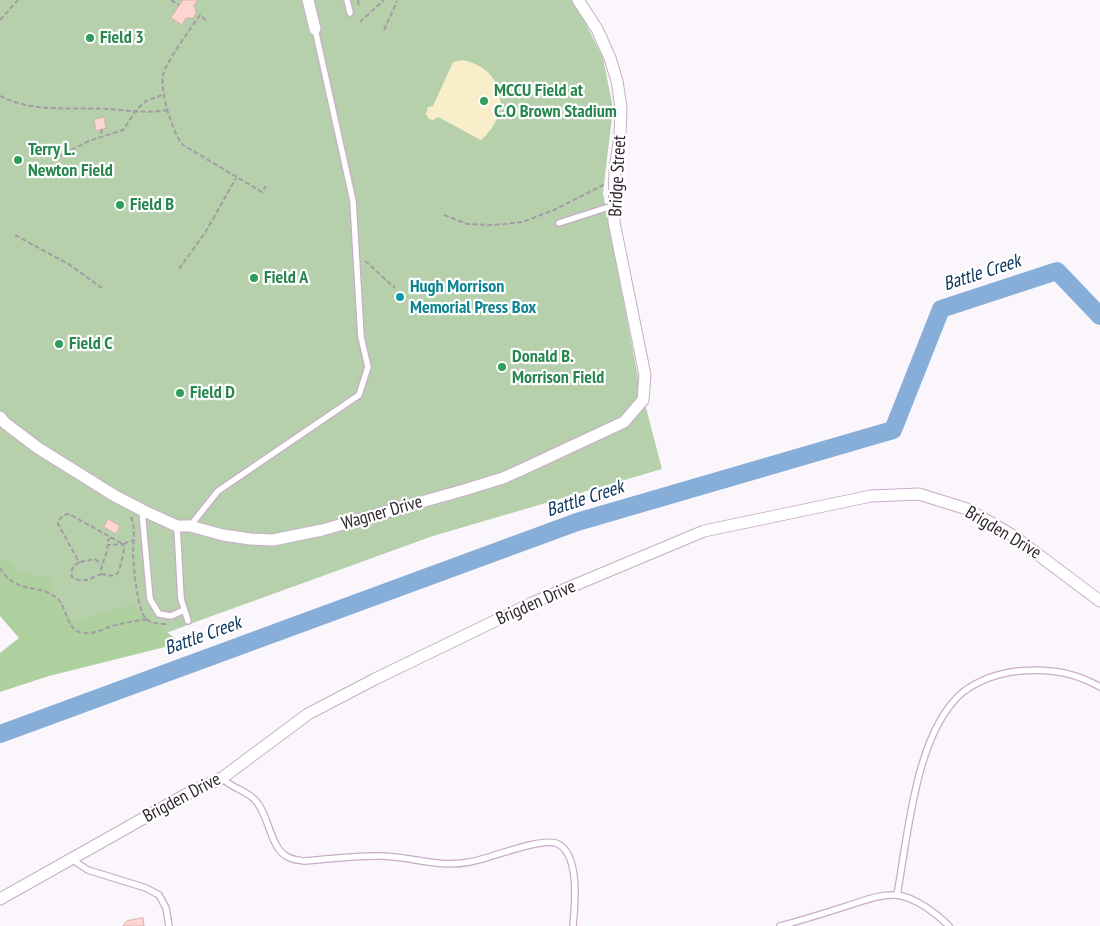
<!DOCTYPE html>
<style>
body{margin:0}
canvas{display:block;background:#fbf6fc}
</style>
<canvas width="1100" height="926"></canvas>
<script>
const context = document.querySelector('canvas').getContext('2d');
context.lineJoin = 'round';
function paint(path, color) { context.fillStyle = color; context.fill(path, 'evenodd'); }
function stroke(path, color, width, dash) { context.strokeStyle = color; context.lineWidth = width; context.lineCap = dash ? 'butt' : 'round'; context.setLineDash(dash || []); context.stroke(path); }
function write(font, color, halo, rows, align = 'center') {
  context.font = font + ' "PT Sans Narrow",sans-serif'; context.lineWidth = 4.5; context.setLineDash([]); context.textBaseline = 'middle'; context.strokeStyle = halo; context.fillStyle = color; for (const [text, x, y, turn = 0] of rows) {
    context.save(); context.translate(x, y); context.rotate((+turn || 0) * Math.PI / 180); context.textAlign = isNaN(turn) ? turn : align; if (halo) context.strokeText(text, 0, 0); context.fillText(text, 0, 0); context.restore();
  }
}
paint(new Path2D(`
 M0,0H574L603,58L613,108L603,193L638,377L662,469L433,536L201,620L59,673L0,607Z`), '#b7d0ac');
paint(new Path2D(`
 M0,559L9,561L19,573L50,578L54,598L74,623L97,614L132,605L181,643L49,676L0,692V653L19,638L0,616Z`), '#aed09f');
paint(new Path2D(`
 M462,60C505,68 513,113 481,140L438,117L433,120L429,119L426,114L428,107L433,106L453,62Z`), '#f8eec9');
stroke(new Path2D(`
 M0,734L577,522L893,430L941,309L1057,271L1100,316`), '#87aed9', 18);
const building = new Path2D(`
 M183,0H198L193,6L195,7L196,13L193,18H186L182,25L171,18Z
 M104,117L106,128L96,131L94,120Z
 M400,293L403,296L399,301L396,298Z
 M108,519L120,526L116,534L104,527Z
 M143,918L144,926H123L127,921Z`);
paint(building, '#fed6d1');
stroke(building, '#d8afab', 1);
const service = new Path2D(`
 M347,0L350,13
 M559,223L615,205
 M142,511L150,599L159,614L171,616L184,610
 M177,526L181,599L188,621
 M190,526L218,491L359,395L368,367L361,337L353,201L315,29
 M222,778C231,788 246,790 255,800C269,814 270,849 288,857C293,860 299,860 304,861C330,859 357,855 383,856C414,857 437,868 470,862C489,859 543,836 558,844C580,855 575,905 573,926
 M71,859L88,870L146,888L159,895L166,908L169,926
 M897,895C908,837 915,732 963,692C979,680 1000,673 1019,671C1049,668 1075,672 1100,687
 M780,926C803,920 825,913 847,906C863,901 879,894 896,895C915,897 936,913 949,926`);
const minor = new Path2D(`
 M308,0L315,29
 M0,417L5,423L38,448L115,496L144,511L177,526H190L223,535L250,539L273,540L322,530L464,490L503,478L521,470L624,422L643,400L645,375L614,222L615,169L620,135L621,108L617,81L610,58L597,29L578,0
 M0,899L185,795L222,778L308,714L375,679L532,603L704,531L871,496L919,494L967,509L1012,535L1100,601`);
stroke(service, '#c8adc8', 8);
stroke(minor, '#c8adc8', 13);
stroke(new Path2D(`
 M171,0L179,5
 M358,0L359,7
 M0,20L18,0
 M206,20L200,15C191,28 166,62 163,75C160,92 172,132 183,145L262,192L266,186
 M360,22L384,0
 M384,30L397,1
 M0,96C34,113 69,107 106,109C128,110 146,114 168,110
 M101,129L102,136
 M58,157L89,141L123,130L137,109L146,101L165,94
 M444,215L467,224L495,225L522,222L554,210L605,184
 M15,235L70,265L102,288
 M365,261L395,288
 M179,269L205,233L236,178
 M131,517C136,528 133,543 133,555C134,570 137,609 146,619C152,624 162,624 168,624
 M111,538L108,540C109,552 101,562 101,574C90,579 82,584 72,577C70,569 73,567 79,562L58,524V521L64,515L69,514L123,544L133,540
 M80,562L95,559L101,564
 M0,568C15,594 38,584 56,597C68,607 65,630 83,633C94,635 106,627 116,625C126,622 137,621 147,619
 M101,574C119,578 118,575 122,559C123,553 125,550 123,544L109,545`), '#a49ca4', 2, [5, 2.5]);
stroke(service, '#fff', 5.5);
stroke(minor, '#fff', 11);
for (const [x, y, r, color] of [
 [90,38,5,"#2e9e5b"],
 [484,101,5,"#2e9e5b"],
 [18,160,5,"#2e9e5b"],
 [120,205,5,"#2e9e5b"],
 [254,278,5,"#2e9e5b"],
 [400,297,5,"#0f9aa8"],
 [59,344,5,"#2e9e5b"],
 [502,367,5,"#2e9e5b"],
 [180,393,5,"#2e9e5b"]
]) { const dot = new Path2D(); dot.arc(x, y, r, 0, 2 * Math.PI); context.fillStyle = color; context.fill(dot); stroke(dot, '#fff', 2); }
write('bold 18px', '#27864d', '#fff', [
 ["Field 3",100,38],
 ["MCCU Field at",494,91],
 ["C.O Brown Stadium",494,112],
 ["Terry L.",28,150],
 ["Newton Field",28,171],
 ["Field B",130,205],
 ["Field A",264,278],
 ["Field C",69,344],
 ["Donald B.",512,357],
 ["Morrison Field",512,378],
 ["Field D",190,393]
], 'left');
write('18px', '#2f252f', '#fff', [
 ["Bridge Street",618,176,-87],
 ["Wagner Drive",382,513,-16],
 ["Brigden Drive",1003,533,31],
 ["Brigden Drive",536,603,-24],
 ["Brigden Drive",182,798,-28]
]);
write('bold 18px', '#0d838f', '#fff', [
 ["Hugh Morrison",410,287],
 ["Memorial Press Box",410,308]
], 'left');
write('italic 19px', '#0f3861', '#fff', [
 ["Battle Creek",982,273,-18],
 ["Battle Creek",585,499,-18],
 ["Battle Creek",203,636,-20]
]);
</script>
